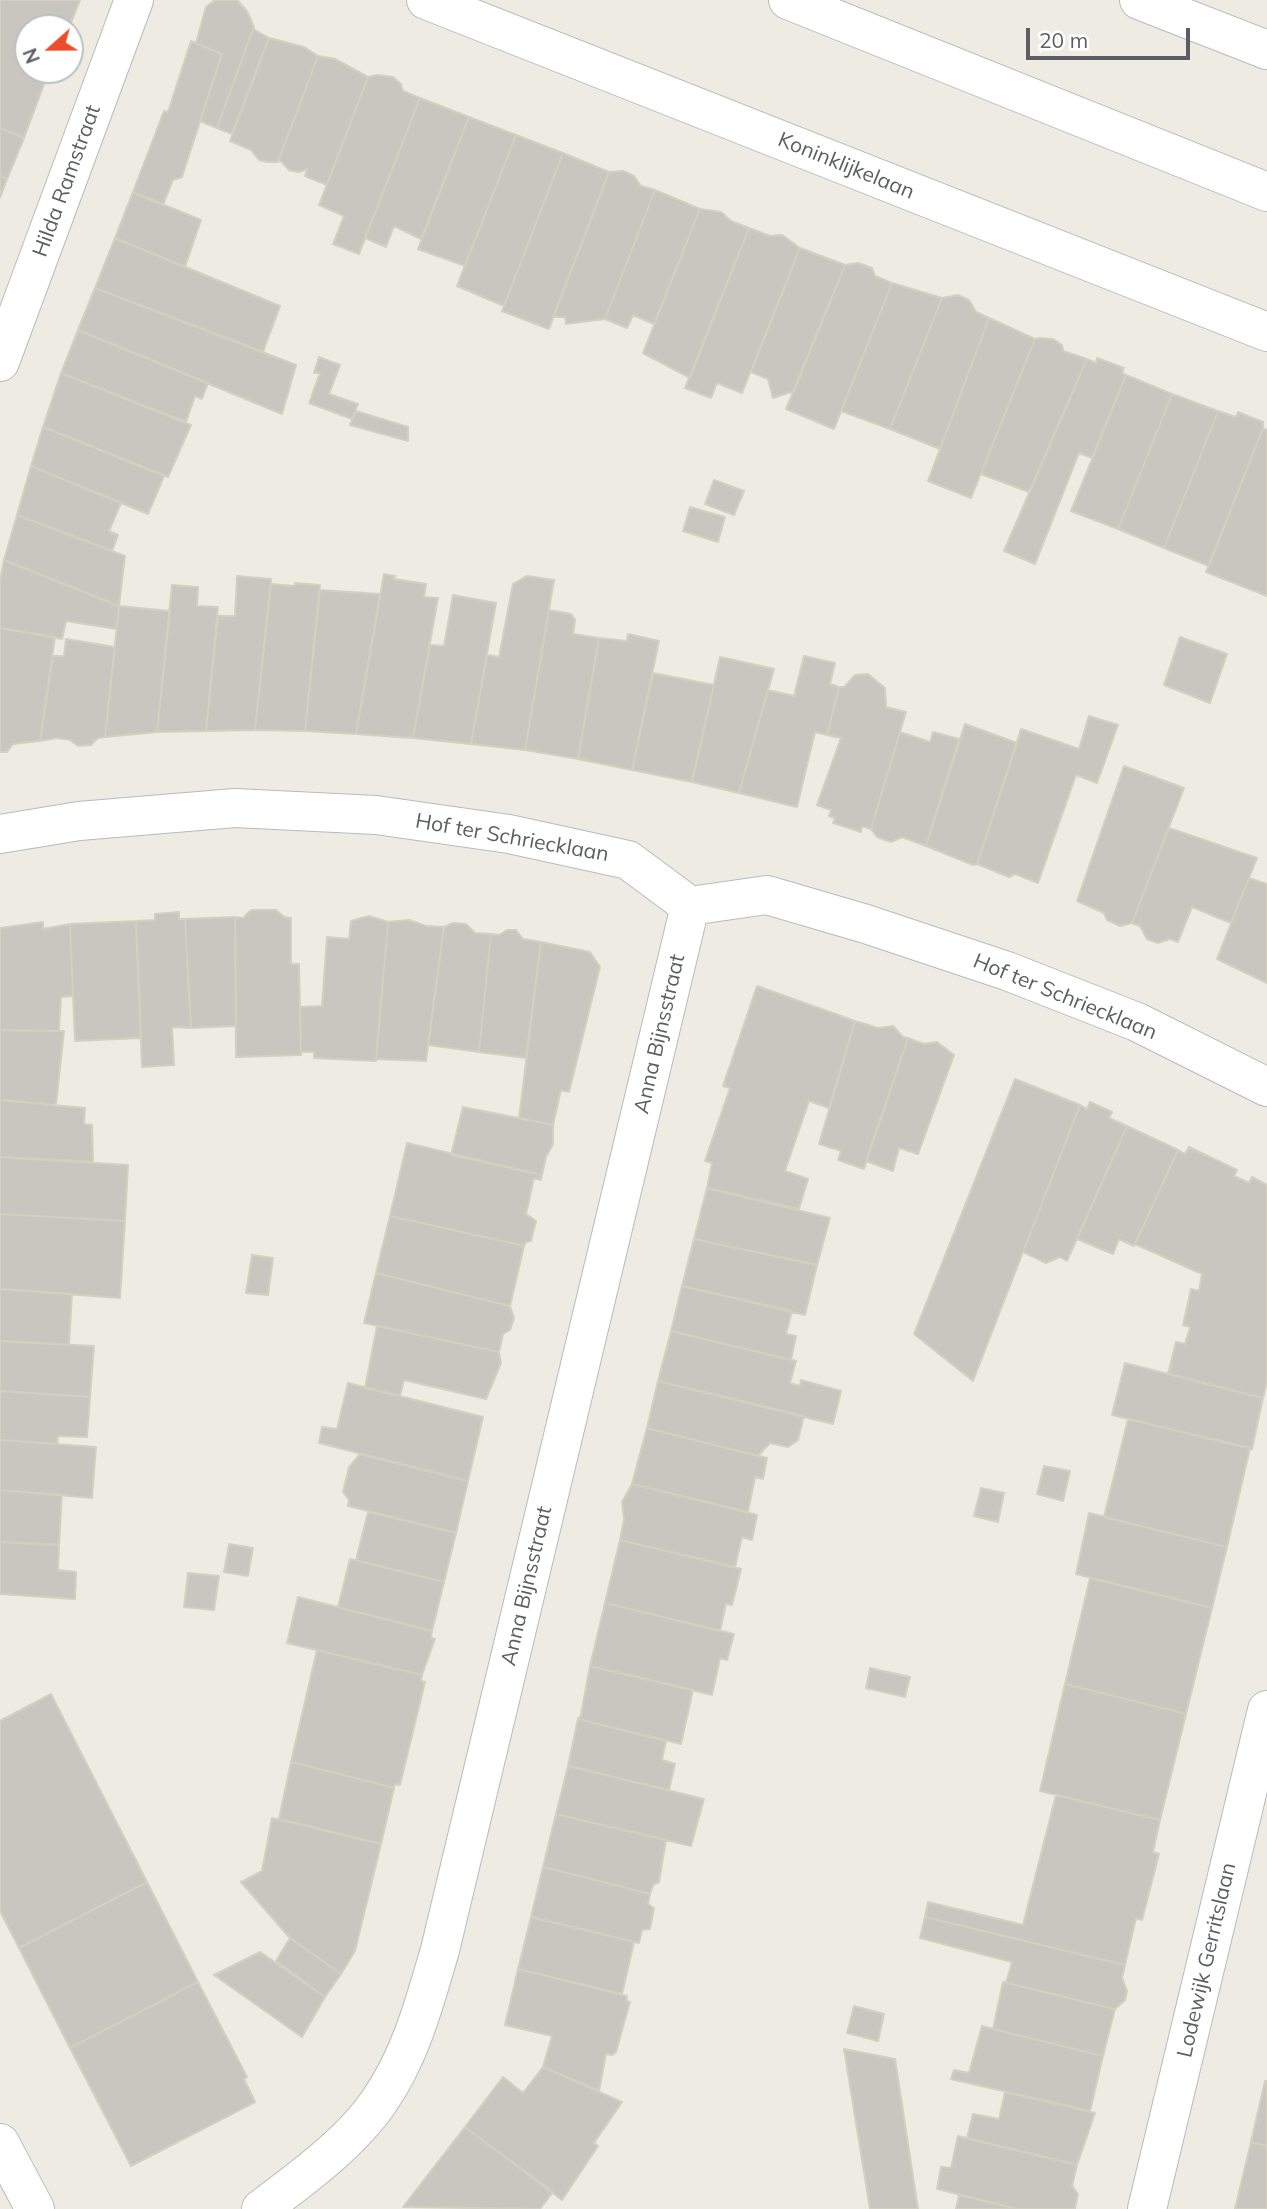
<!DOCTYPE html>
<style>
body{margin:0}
#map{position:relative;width:1267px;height:2209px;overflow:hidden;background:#eeece2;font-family:Mulish,sans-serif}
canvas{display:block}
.north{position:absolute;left:14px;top:14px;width:70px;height:70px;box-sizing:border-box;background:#fff;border:2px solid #bdbfc1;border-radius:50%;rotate:249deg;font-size:19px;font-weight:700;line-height:28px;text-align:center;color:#5b5e64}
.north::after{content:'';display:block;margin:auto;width:24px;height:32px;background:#eb4d2b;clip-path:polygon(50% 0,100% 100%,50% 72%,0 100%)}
.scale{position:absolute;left:1026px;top:28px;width:164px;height:32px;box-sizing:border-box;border:4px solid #5b5e64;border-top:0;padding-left:9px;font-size:21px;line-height:24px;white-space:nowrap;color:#5b5e64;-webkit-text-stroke:5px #fff;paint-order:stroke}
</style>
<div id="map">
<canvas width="1267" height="2209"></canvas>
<div class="north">N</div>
<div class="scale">20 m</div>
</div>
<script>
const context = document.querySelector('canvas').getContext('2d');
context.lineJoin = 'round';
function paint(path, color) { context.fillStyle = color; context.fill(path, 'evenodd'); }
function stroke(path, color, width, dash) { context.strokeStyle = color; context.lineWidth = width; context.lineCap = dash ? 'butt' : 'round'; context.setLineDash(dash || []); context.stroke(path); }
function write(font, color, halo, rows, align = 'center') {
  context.font = font + ' Mulish,sans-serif'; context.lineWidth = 5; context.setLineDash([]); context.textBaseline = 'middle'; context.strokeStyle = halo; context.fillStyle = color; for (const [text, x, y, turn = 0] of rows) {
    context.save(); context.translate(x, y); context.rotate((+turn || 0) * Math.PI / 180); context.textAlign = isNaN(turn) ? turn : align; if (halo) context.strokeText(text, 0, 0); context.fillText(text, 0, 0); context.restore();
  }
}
const building = new Path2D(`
 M0,0H80L69,28H28V70H51V74L46,79L24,138L0,128Z
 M237,0L247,11L254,27L217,128L200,121L222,54L196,43L206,7L215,0Z
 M253,29L269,38L232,134L217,128Z
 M269,38L304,47L318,56L278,162H267L259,160L251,150L230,141Z
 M191,41L222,54L182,177L173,180L163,205L133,192L164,111L168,112Z
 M318,56L335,59L368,77L327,185L305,176L307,169L299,172L289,170L279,159Z
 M377,75L393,77L401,84L403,91L420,98L359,254L333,244L344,216L319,205L368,77Z
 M420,98L469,117L421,239L394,226L386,247L365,238Z
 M469,117L516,135L465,266L418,249Z
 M0,128L24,138L7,179L0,176Z
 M516,135L563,153L504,306L457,286Z
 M563,153L609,172L549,329L502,311Z
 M623,171L634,176L641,186L655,190L605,319L566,324L565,317H553L609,172Z
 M0,176L7,179L0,198Z
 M655,190L700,209L654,324L633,315L627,328L605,319Z
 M133,192L201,220L185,267L115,238Z
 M700,209L721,212L731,221L749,228L690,378L643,353Z
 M749,228L770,236L782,235L800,248L742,393L717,383L711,398L685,388Z
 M115,238L280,306L263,352L95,288Z
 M800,248L845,265L794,391L773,398L768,379L751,372Z
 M858,263L872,268L875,276L892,283L834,429L786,409L845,265Z
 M892,283L942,298L890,429L841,411Z
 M95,288L296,365L282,414L78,330Z
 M958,295L969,300L976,312L989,318L940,449L890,429L942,298Z
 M989,318L1035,339L971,498L928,481Z
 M78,330L208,383L202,399L195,396L186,422L61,373Z
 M1039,338L1053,339L1062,345L1063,351L1087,359L1029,492L981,474L1035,339Z
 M319,357L340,365L329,394L358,404L352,419L309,403L320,373H314Z
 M1097,358L1124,368L1122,373L1126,375L1092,458L1079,453L1035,564L1004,551L1087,359L1096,363Z
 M61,373L191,425L168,477L43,427Z
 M1126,375L1172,394L1118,529L1071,511Z
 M1172,394L1218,411L1164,548L1118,529Z
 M356,411L408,427V441L350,425Z
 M1218,411L1236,417L1238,412L1263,422V428L1209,566L1164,548Z
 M43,427L164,476L148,514L31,466Z
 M1263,428L1267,430V596L1206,572Z
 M31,466L121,503L109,531L118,535L112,551L17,515Z
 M714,480L744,491L734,515L705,504Z
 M690,507L725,517L718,542L683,531Z
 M17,515L125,556L119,606L4,560Z
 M4,560L119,606L117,629L66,621L62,639L0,628V580Z
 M384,574L395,576L394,579L426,584L424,597L438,598L413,738L356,734Z
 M237,576L271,579L255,730L206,731L218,616H235Z
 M527,576L554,580L525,750L471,744L487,655L499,657L513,584Z
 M295,583L320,585L305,731L255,730L271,584L295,586Z
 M172,585L198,587L197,606L218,607L206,731L157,732Z
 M320,590L380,594L356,734L305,731Z
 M453,595L496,603L471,744L413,738L430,645L444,646Z
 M119,606L170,611L157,732L105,737Z
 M549,610L571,614L575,620L573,634L599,638L578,759L525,750Z
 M0,628L55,637L40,741L13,744L7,752H0Z
 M628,634L659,641L632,770L578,759L599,638L627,641Z
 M1180,637L1227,654L1210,703L1164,685Z
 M66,639L115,647L105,737L98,738L91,745L78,746L70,740L57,738L40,741L53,656H64Z
 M804,656L835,663L830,684L839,687L827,735L815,732L797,807L739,793L768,690L794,696Z
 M720,657L774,669L739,793L692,782Z
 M653,673L714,685L692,782L632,770Z
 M868,674L885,688L886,707L906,712L871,829L862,826L861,832L833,823L835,818L829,816L831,810L817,805L841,738L827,735L839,687H844L855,675Z
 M1089,716L1118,725L1097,783L1076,775L1038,883L1015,874L1009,877L977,864L1021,729L1079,749Z
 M965,724L1017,743L977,864L973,865L926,846Z
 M900,732L930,742L933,732L959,739L926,846L902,837L891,842L877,837L871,829Z
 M1124,766L1184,788L1132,923L1120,926L1107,920L1104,913L1077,901Z
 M1169,828L1257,858L1231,923L1192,907L1178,942L1170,939L1158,943L1147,939L1140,926L1132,923Z
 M1249,878L1267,884V983L1217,959Z
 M251,910H276L284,917L291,918V964H299L301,1055L236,1057L235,917L243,918Z
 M179,912V919H185L191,1028L172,1027L174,1065L142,1067L136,921L155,920V914Z
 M369,916L388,922L376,1061L314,1058V1052H301L300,1007L322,1006L327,937L349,939L351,921Z
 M235,917L236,1026L191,1028L185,919Z
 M409,920L426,926L444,927L426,1061L376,1059L388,922Z
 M136,921L141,1038L75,1041L70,924Z
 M43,922V929L70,924L73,996L61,997L59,1031L0,1030V928Z
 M453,923L466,924L475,933L491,934L479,1052L428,1045L444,927Z
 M507,930H516L523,939L541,942L526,1058L479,1052L491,934L499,935Z
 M541,942L590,952L600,967L569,1092L561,1090L553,1125L519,1118Z
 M757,986L855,1021L829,1108L809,1101L785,1171L808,1179L799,1209L707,1188L712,1163L705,1161L730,1088L723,1086Z
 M855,1021L878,1028L893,1026L903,1037L908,1038L864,1169L838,1160L841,1151L819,1144Z
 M0,1030L64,1031L56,1105L0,1100Z
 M908,1038L924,1044L937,1042L954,1055L918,1154L899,1148L893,1171L866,1161Z
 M1015,1079L1080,1105L973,1381L914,1334Z
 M0,1100L85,1108L84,1124L92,1125L93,1162L0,1157Z
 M1090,1102L1112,1112L1109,1118L1127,1126L1067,1261L1060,1257L1046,1263L1023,1252L1080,1105L1087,1109Z
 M463,1107L553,1125V1144L546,1157L542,1175L451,1155Z
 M1127,1126L1178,1150L1134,1246L1119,1239L1113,1254L1077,1239Z
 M407,1143L542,1175L541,1180L534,1178L526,1214L536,1221L531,1241L526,1242L524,1246L390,1216Z
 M1189,1147L1237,1170L1234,1176L1249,1183L1252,1177L1267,1185V1382L1263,1398L1168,1374L1176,1342L1185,1344L1190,1327L1183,1325L1191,1289L1199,1291L1202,1274L1135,1244L1178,1150L1185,1154Z
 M0,1157L128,1165L125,1221L0,1214Z
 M707,1188L830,1218L817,1265L694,1239Z
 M0,1214L125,1221L120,1298L0,1289Z
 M390,1216L524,1246L510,1306L376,1273Z
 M694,1239L817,1265L805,1315L682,1286Z
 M252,1255L273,1258L268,1295L246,1293Z
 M376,1273L510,1306L514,1318L510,1330L503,1334L499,1352L364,1323Z
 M682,1286L792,1311L786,1334L796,1336L791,1360L671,1331Z
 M0,1289L72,1294L69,1345L0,1341Z
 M377,1326L499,1352L501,1363L486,1399L404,1380L400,1396L365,1388Z
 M671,1331L796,1361L790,1383L800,1386L801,1380L841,1391L833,1424L658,1381Z
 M0,1341L94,1346L90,1397L0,1391Z
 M1125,1363L1263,1398L1252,1449L1112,1415Z
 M658,1381L804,1416L798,1440L788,1447L770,1443L758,1456L647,1428Z
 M348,1383L483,1417L468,1481L319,1443L322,1427L337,1429Z
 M0,1391L90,1397L87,1437L58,1436L57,1444L0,1440Z
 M1128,1419L1250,1448L1227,1547L1104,1517Z
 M647,1428L767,1458L763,1479L755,1477L748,1512L632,1484Z
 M0,1440L96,1447L92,1498L0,1490Z
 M360,1454L468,1481L456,1533L348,1506L349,1500L343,1492L349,1467Z
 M1044,1466L1070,1471L1063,1501L1037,1494Z
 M632,1484L757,1515L752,1540L742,1537L735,1567L620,1540L624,1519L622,1502Z
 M981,1488L1004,1493L998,1522L974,1516Z
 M0,1490L62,1495L59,1545L0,1542Z
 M368,1512L456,1533L444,1582L356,1560Z
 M1089,1513L1227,1547L1212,1608L1076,1574Z
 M620,1540L741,1569L732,1605L726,1604L720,1631L605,1603Z
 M0,1542L59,1545L58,1570L76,1572L75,1599L0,1594Z
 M229,1544L253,1548L248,1576L224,1572Z
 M350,1559L444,1582L432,1631L338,1607Z
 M188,1573L219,1576L214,1610L184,1607Z
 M1090,1578L1212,1608L1186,1714L1065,1684Z
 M298,1597L432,1631L431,1638L435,1639L422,1675L287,1643Z
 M605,1603L734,1634L727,1660L720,1658L712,1695L590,1666Z
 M317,1650L422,1675L421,1681L425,1682L400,1785L395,1784L394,1788L291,1762Z
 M590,1666L693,1690L681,1744L578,1719L581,1715Z
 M870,1668L910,1677L905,1697L866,1688Z
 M1065,1684L1186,1714L1160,1820L1040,1791Z
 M51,1694L147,1882L19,1948L0,1911V1721Z
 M578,1719L666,1741L662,1760L675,1764L669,1790L568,1766Z
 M291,1762L394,1788L381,1844L279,1819Z
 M568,1766L704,1799L691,1846L556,1814Z
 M1056,1795L1160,1820L1153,1852L1159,1854L1142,1920L1136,1918L1125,1965L925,1917L928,1902L1023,1925Z
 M556,1814L666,1840L659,1882L653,1885L650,1894L543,1867Z
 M272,1818L381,1844L355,1951L341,1974L290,1938L241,1882L262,1871Z
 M543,1867L650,1894L648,1904L654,1908L650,1929L642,1930L639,1943L531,1917Z
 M147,1882L198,1982L70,2048L19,1948Z
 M531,1917L634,1942L622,1994L518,1969Z
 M925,1917L1125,1965L1122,1978L1127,1991L1125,2000L1115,2009L1006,1983L1012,1962L920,1938Z
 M290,1938L341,1974L325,1997L276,1961Z
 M260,1952L325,1997L302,2037L214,1975Z
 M518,1969L627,1996L626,2001L630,2002L616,2052L612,2055L606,2054L599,2091L543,2067L552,2036L505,2025Z
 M198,1982L247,2077L244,2079L255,2102L131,2166L70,2048Z
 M1003,1982L1115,2009L1103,2056L993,2029Z
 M854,2006L884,2014L878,2041L847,2033Z
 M982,2026L1103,2056L1090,2111L951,2079L954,2070L969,2073Z
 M844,2049L895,2059L918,2209H870Z
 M543,2067L622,2102L594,2143L598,2146L562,2200L465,2127L503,2077L523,2093Z
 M1265,2081H1267V2146L1251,2142Z
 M1005,2092L1095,2113L1077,2165L967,2138L973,2114L999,2119Z
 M465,2127L553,2192L540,2209L403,2207Z
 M958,2136L1077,2165L1072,2186L1078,2194L1075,2209H1018L937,2189L941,2167L951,2168Z
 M1251,2142L1267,2146V2209H1235Z
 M959,2195L1018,2209H956Z`);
paint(building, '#c9c6c0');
stroke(building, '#d3cfc1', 2);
const minor = new Path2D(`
 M426,0L1267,332
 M788,0L1267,192
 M1139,0L1267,50
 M0,362L134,0
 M0,834L79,821L235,808L376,815L509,834L628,860L690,906L767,895L866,924L1007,971L1137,1022L1267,1087
 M0,2143L35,2209
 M261,2209C301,2179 352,2142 380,2100C411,2055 425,2001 440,1950L690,906
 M1147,2209L1267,1710`);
stroke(minor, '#b8babf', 40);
stroke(minor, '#fff', 38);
write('21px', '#5b5e64', '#fff', [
 ["Koninklijkelaan",846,166,22],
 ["Hilda Ramstraat",67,181,-70],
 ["Hof ter Schriecklaan",512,838,10],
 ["Hof ter Schriecklaan",1065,997,22],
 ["Anna Bijnsstraat",660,1034,-77],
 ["Anna Bijnsstraat",527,1586,-77],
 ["Lodewijk Gerritslaan",1207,1960,-77]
]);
</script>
